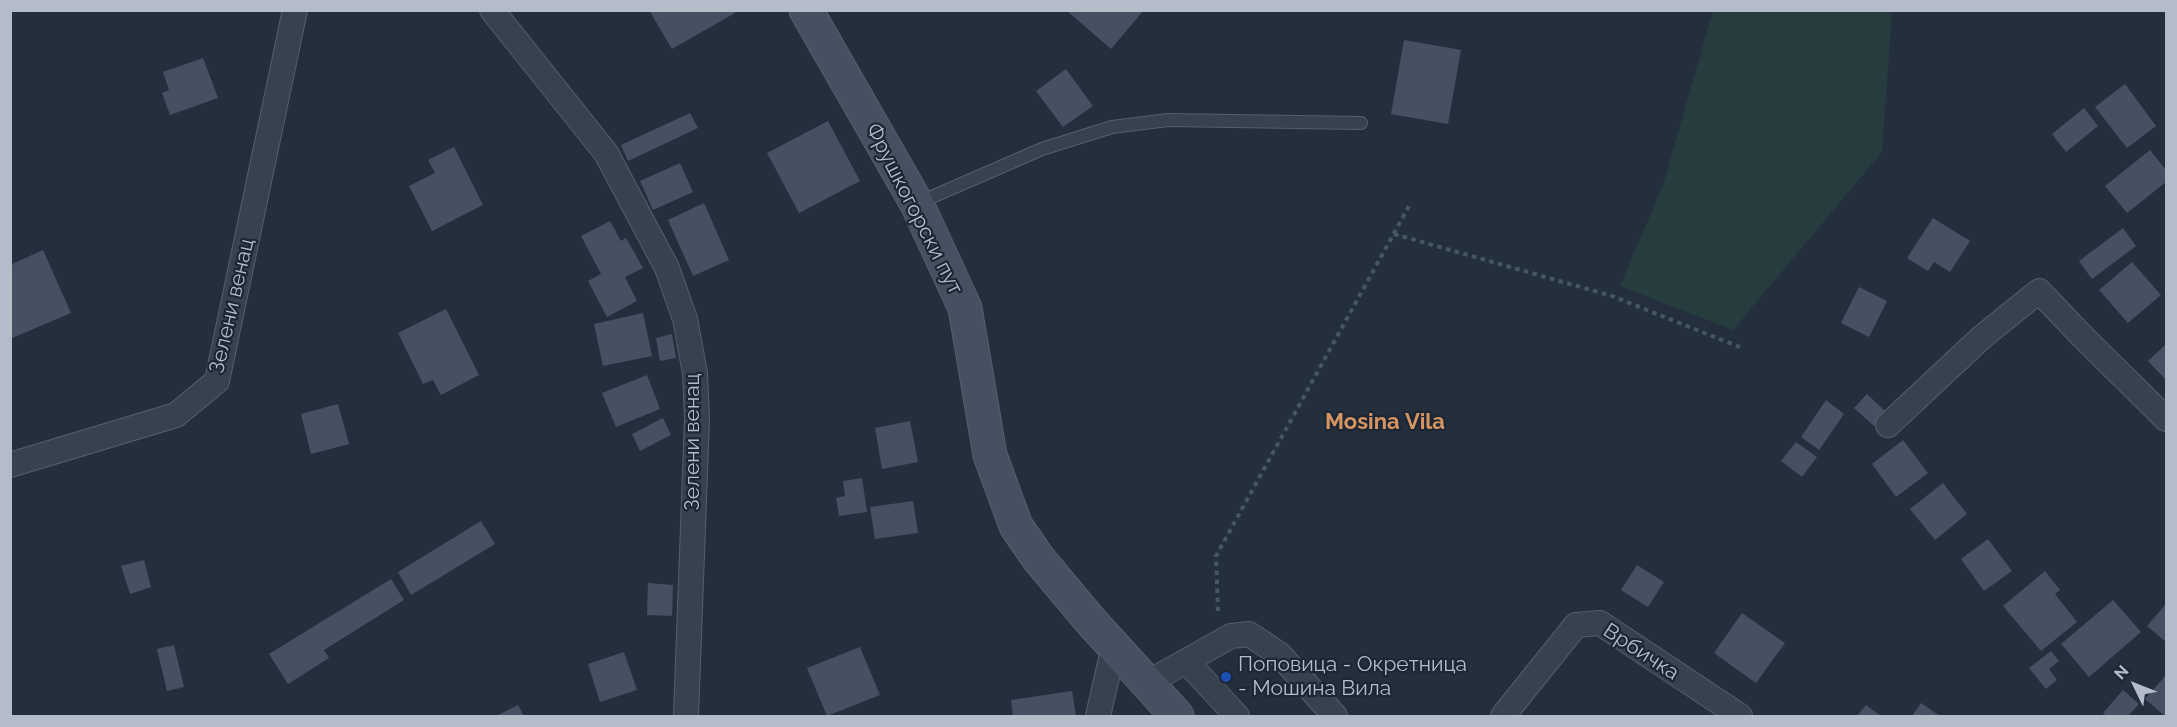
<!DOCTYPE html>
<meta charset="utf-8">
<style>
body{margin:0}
#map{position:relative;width:2177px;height:727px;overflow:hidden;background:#242f3e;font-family:Raleway,sans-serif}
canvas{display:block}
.frame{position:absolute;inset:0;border:12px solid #b4bcc9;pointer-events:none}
.north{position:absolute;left:2105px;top:655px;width:60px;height:60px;-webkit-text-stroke:4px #1d2633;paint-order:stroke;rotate:313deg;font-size:16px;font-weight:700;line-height:24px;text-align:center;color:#b4bcc9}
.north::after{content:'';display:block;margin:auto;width:21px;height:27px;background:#b4bcc9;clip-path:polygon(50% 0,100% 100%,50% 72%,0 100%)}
</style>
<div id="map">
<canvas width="2177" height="727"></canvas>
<div class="frame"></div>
<div class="north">N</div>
</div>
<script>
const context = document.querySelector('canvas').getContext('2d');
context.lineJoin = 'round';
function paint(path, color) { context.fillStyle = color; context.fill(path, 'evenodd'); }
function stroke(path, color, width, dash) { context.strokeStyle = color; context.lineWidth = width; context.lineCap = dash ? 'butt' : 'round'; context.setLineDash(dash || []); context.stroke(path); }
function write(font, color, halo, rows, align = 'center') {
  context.font = font + ' Raleway,sans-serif'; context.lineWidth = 4.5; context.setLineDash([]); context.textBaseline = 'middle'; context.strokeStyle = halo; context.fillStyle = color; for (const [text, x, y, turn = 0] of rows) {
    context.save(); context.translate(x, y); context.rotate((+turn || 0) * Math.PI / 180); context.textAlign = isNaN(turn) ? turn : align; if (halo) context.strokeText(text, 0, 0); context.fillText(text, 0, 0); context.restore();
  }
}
paint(new Path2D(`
 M1713,11H1892L1882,152L1733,330L1620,286L1663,185Z`), '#263c3f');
paint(new Path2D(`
 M649,10H734L735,13L672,49Z
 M1066,10H1144L1111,49Z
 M1404,40L1461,50L1448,124L1391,114Z
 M203,58L218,98L170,115L162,93L169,90L163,72Z
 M1066,69L1093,106L1063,127L1036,91Z
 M2125,84L2156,126L2127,148L2095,107Z
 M2084,108L2098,126L2066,152L2052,134Z
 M690,113L698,128L628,161L621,145Z
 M828,121L860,181L799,213L767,153Z
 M454,147L483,205L432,231L409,186L435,173L428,160Z
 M2150,150L2166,170V182L2127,213L2105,186Z
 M680,163L693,192L653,210L640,181Z
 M704,203L729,260L693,276L668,220Z
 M1933,218L1970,241L1950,272L1934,262L1928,271L1907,258Z
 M610,221L621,241L626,238L643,268L625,277L637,301L607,317L588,281L601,274L581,236Z
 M2123,228L2136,246L2092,279L2079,261Z
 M43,250L71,313L10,339V265Z
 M2132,262L2161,295L2128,323L2099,290Z
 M1859,287L1887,301L1869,337L1841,323Z
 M446,309L479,375L441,395L433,380L423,384L398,333Z
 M643,313L652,356L603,366L594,324Z
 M672,334L676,358L660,361L656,338Z
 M2166,344V380L2148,361Z
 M647,375L660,409L616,427L602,393Z
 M1867,394L1886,412L1874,426L1854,408Z
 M1826,400L1844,414L1819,450L1801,437Z
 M338,404L349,444L311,454L301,414Z
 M663,418L671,435L640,451L632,434Z
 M910,421L918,462L882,469L875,428Z
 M1903,440L1928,473L1896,497L1872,464Z
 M1796,442L1817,457L1802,477L1781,461Z
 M862,478L867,512L839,516L836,498L845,496L843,481Z
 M1943,483L1967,514L1935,540L1910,509Z
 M913,501L918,533L875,539L870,507Z
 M481,521L495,544L411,595L398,572Z
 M1988,539L2012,571L1984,591L1961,559Z
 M144,560L151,587L130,594L121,566Z
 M1637,565L1664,582L1648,607L1621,590Z
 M2045,571L2060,590L2055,594L2077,622L2041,651L2003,606Z
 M391,579L404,600L324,650L329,658L288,684L269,654Z
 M648,583L673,585L672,616L647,615Z
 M2113,600L2141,632L2089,677L2061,644Z
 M2166,604V642L2147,626Z
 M1742,613L1785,643L1756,683L1714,653Z
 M174,645L184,687L167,691L157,649Z
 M860,647L880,695L827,716L807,668Z
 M2051,651L2059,661L2049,669L2057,680L2046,689L2029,668Z
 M624,652L637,690L600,702L588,664Z
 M2166,675V716H2165L2145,699Z
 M2123,690L2139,704L2128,716H2107L2103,713Z
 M1072,691L1076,716H1013L1011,700Z
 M1921,703L1940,716H1912Z
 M518,705L524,716H496Z
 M1866,705L1881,716H1857Z`), '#455162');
const lane = new Path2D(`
 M918,203L1042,149L1112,127L1168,120L1361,123`);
const street = new Path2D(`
 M492,10L606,153L667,268L685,319L695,373L697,418L686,716
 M1888,425L1982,337L2039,291L2083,337L2166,419
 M10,465L176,415L217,381L295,10
 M1186,661L1237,716
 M1147,683L1231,636L1249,634L1279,654L1335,716
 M1098,716L1114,646
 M1503,716L1576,625L1600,623L1740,716`);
const secondary = new Path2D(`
 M806,10L917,204L965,308L990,455L1016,526L1038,558L1089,619L1177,716`);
stroke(lane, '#565f6c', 14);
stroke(street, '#565f6c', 26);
stroke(secondary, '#565f6c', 35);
stroke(new Path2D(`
 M1394,234L1612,296L1742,348
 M1218,611L1216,556L1409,206`), '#44595c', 4, [4.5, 4.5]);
stroke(lane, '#38414e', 12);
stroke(street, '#38414e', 24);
stroke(secondary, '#465061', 33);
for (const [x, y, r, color] of [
 [1226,677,6,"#1a4fb4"]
]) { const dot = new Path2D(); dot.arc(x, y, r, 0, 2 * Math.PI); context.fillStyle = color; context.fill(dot); stroke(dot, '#1d2633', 2); }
write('21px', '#b4bcc9', '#1d2633', [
 ["Фрушкогорски пут",914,209,63],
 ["Зелени венац",232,306,-77],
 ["Зелени венац",693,442,-90],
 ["Врбичка",1641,652,33]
]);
write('21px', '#b4bcc9', '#1d2633', [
 ["Поповица - Окретница",1238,665],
 ["- Мошина Вила",1238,689]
], 'left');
write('bold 22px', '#d59563', '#1d2633', [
 ["Mosina Vila",1385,422]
]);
</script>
